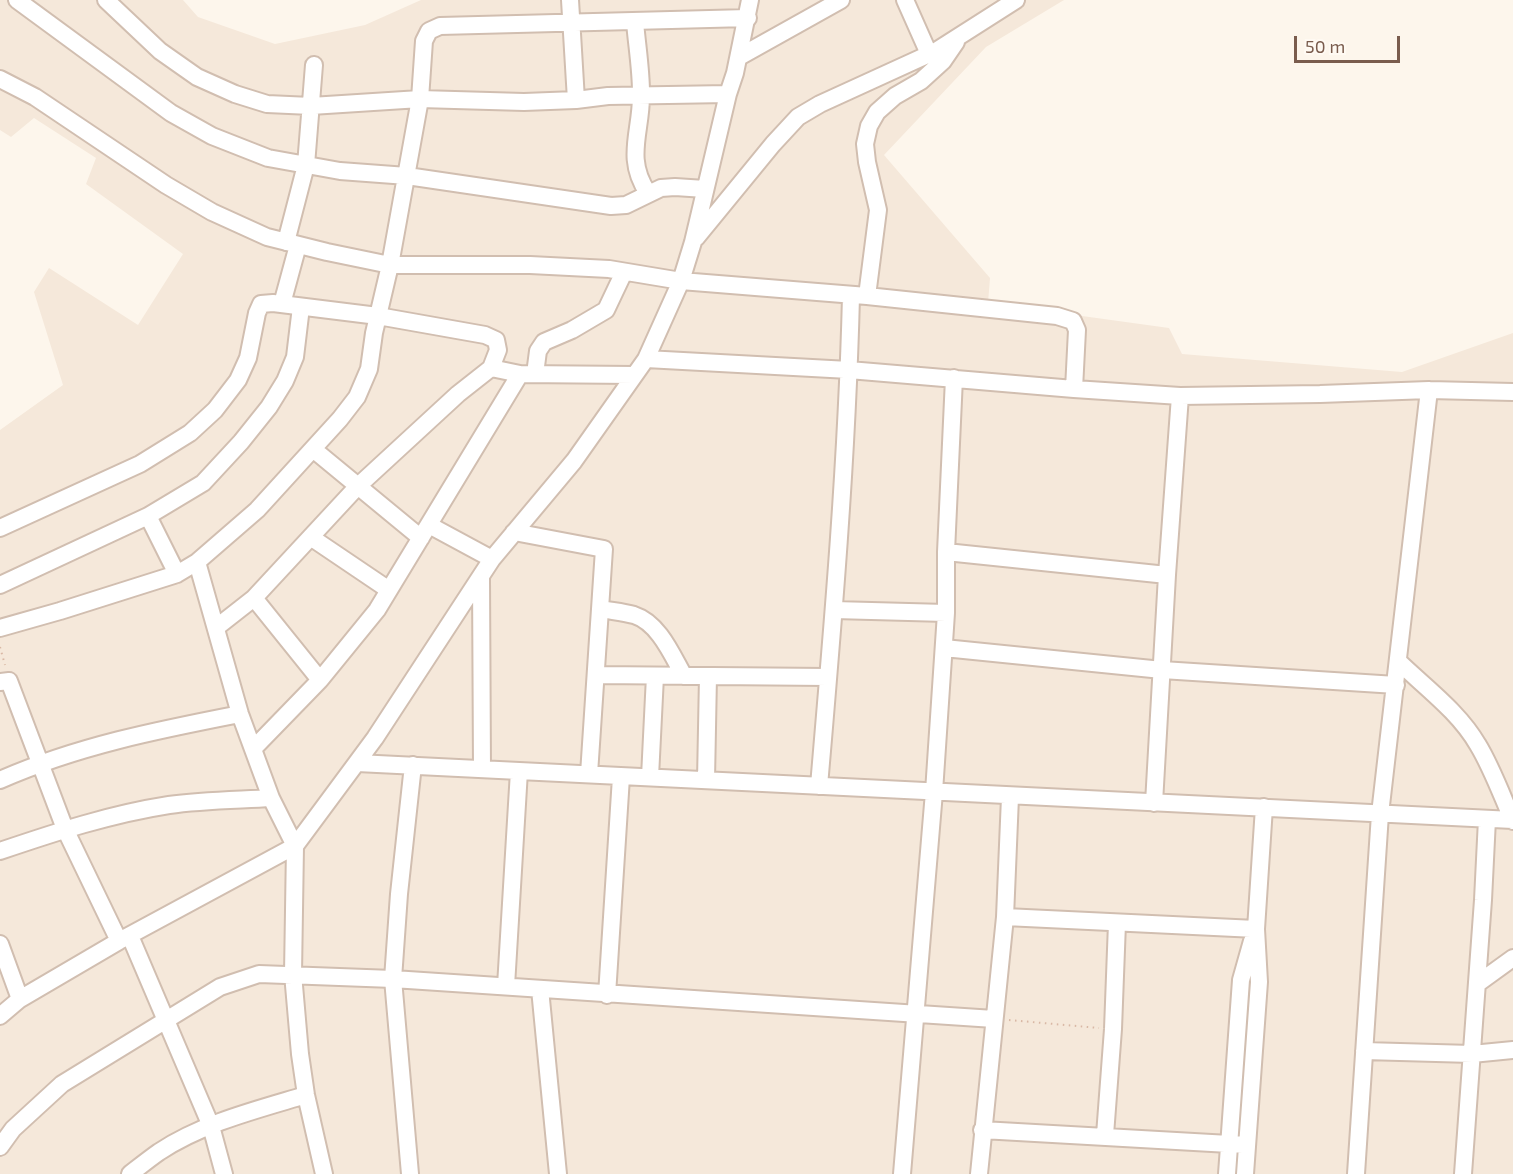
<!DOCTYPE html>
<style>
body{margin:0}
#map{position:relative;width:1513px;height:1174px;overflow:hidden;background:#fdf6ec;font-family:"Exo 2",sans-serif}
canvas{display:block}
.scale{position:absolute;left:1294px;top:36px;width:106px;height:27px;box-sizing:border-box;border:3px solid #7a5c4d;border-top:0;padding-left:8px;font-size:18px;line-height:21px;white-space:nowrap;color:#7a5c4d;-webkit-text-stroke:4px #fffaf3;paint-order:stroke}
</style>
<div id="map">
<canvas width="1513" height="1174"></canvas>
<div class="scale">50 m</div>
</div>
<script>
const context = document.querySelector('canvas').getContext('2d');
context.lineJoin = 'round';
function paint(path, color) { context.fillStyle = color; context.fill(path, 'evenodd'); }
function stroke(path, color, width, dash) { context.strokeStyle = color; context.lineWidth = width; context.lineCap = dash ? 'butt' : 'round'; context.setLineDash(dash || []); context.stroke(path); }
paint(new Path2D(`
 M0,0H183L198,17L275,44L365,25L421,0H1064L986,47L884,155L990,278L988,303L1169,328L1182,354L1402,372L1513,333V1174H0V430L63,385L34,292L49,268L138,325L183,254L86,184L96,158L34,118L11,137L0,130Z`), '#f5e8da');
const minor = new Path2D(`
 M17,0L171,113L212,136L268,158L340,171L407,176L611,206L626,205L661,188L675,187L705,189
 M106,0L160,51L197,77L235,94L267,104L311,106L420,99L524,102L576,100L608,96L728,94
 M570,0L576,100
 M905,0L929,54
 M635,22C637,46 641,69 641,93C642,131 624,158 648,193
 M739,57L841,0
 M0,79L35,97L166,185L212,212L267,237L327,252L390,265H530L609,269L681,281L867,296L1057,316L1073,321L1077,330L1074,389
 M696,238L773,144L798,117L820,104L936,51L1016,0
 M286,242L306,165L314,65
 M867,296L878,210L867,162L865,144L869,126L877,112L895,96L921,81L943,61L956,42
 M282,304L298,245
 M646,359L849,370L1074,389L1180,396L1320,394L1429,390L1513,392
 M491,368L520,374L634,375
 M535,374L538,351L544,342L572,330L606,310L624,272
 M313,449L421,538
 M148,516L177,574
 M429,525L492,559
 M0,528L140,464L190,433L215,410L238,380L248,358L257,313L261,304L273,303L378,316L485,335L496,340L498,350L491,368L458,394L357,487L254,598L217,627
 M514,532L604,549L589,774
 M312,538L389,590
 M946,552L1167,575
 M197,562L240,714L271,798L295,846L293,974L300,1054L306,1095L324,1174
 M481,578L482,769
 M0,585L148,516L203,483L241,442L269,407L285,381L295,357L301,307
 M254,598L320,680
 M601,609C611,611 623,612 634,615C659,623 672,655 684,676
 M834,610L946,613
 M0,628L60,611L177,574L197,562L257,510L340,419L357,397L369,369L374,333L390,265L420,99L424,41L429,31L440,26L748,18
 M944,648L1162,670L1396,685
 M1399,662C1426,688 1459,712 1478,745C1492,768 1502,796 1513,821
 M596,675L828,677
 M0,682L9,681L65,829L119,941
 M253,749L320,680L377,610L520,374
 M357,763L1513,820
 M650,777L655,676
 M0,780C77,746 158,730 240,714
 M706,780L708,676
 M819,786C833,623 847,460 851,296
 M1154,803L1167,575L1180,396
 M0,851C56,832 111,814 169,805C202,800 237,800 271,798
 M1005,917L1256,929
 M130,936L211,1126L224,1174
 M0,944L20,999
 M1477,984L1513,958
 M506,986L519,771
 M540,989L558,1174
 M607,995L621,777
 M0,1016L20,999L119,941L295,846L375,738L492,559L574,461L646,359L681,281L693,242L728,94L735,73L750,0
 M1364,1051L1472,1054L1513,1050
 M982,1130L1247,1145
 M1105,1135L1113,1029L1117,923
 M0,1147L13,1129L62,1084L220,987L259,974L393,979L994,1019
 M130,1174C139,1167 149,1159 159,1152C203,1123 256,1110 306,1095
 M410,1174L393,979L399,894L413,765
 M902,1174L934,792L946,613V552L954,378
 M979,1174L1005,917L1010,797
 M1227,1174L1241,980L1252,941
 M1245,1174L1259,982L1256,929L1264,807
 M1356,1174L1380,814L1429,390
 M1463,1174L1483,900L1487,819`);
stroke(minor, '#d1beb0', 20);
stroke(new Path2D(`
 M0,647L5,665
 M1009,1020L1099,1028`), '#d9b8a5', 2, [1.5, 4.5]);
stroke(minor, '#fff', 16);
</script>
